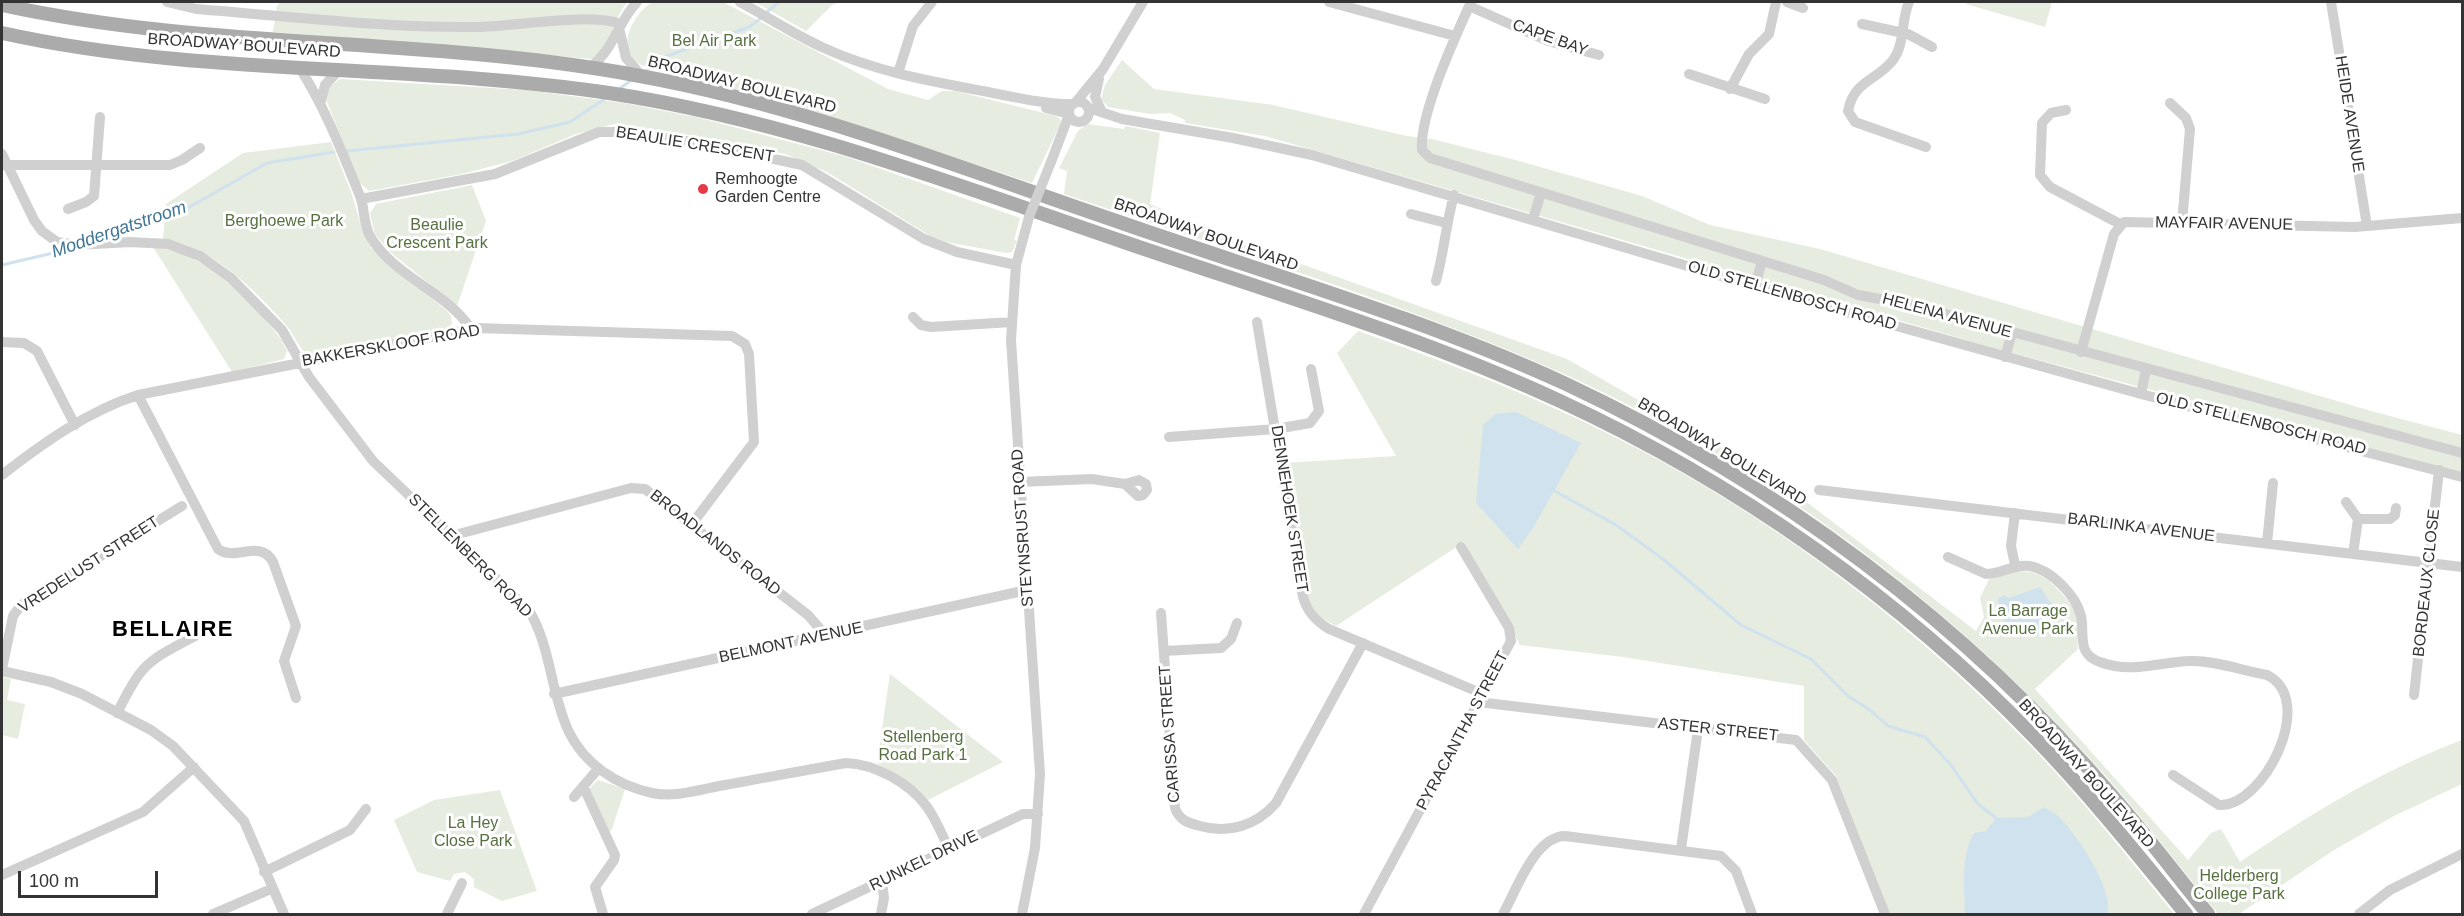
<!DOCTYPE html>
<style>
body{margin:0}
#map{position:relative;width:2464px;height:916px;overflow:hidden;background:#fff;font-family:Helvetica,sans-serif}
canvas{display:block}
.frame{position:absolute;inset:0;border:3px solid #333;pointer-events:none}
.scale{position:absolute;left:18px;top:871px;width:140px;height:27px;box-sizing:border-box;border:3px solid #333;border-top:0;padding-left:8px;font-size:18px;line-height:21px;white-space:nowrap;color:#333;-webkit-text-stroke:4px #fff;paint-order:stroke}
</style>
<div id="map">
<canvas width="2464" height="916"></canvas>
<div class="frame"></div>
<div class="scale">100 m</div>
</div>
<script>
const context = document.querySelector('canvas').getContext('2d');
context.lineJoin = 'round';
function paint(path, color) { context.fillStyle = color; context.fill(path, 'evenodd'); }
function stroke(path, color, width, dash) { context.strokeStyle = color; context.lineWidth = width; context.lineCap = dash ? 'butt' : 'round'; context.setLineDash(dash || []); context.stroke(path); }
function write(font, color, halo, rows, align = 'center') {
  context.font = font + ' Helvetica,sans-serif'; context.lineWidth = 6; context.setLineDash([]); context.textBaseline = 'middle'; context.strokeStyle = halo; context.fillStyle = color; for (const [text, x, y, turn = 0] of rows) {
    context.save(); context.translate(x, y); context.rotate((+turn || 0) * Math.PI / 180); context.textAlign = isNaN(turn) ? turn : align; if (halo) context.strokeText(text, 0, 0); context.fillText(text, 0, 0); context.restore();
  }
}
paint(new Path2D(`
 M281,2H628C611,19 612,52 592,59L273,32L277,6Z
 M652,2H723L888,89L928,100L942,91H955L1056,116L1061,120L1060,125L1032,183L790,103L646,67C612,54 631,16 652,2Z
 M755,2H840L832,5L806,31Z
 M1967,2H2052L2045,27L1966,4Z
 M1122,60L1154,89L1273,105L1407,136L1432,139L1519,161L1642,196L1710,225L1820,249L2371,411L2462,435V473L1994,348L1265,136L1185,123V120L1170,113L1150,114L1108,107L1101,99L1105,85Z
 M340,79L526,90L624,103L700,118L847,157L1020,218L1014,240L1017,241L1012,252L1006,253L946,242L930,236L827,172L785,154L678,133L614,124L576,134L512,161L462,174L369,191L359,182L327,102V89Z
 M1087,124L1124,129L1125,126L1160,133L1150,204L1234,240L1567,359L1779,481L1976,631L1984,617L1980,598L1989,579C2020,568 2038,566 2061,593C2067,600 2075,608 2077,616C2080,627 2076,638 2078,649L2035,689L2188,860L2211,833L2221,829L2240,862C2310,814 2382,770 2462,740V784L2394,816L2334,850L2239,914H2218C2177,864 2138,811 2094,763C1945,599 1760,461 1557,371C1399,301 1228,250 1064,194L1067,171L1059,168L1078,131Z
 M331,142L351,192L362,228L371,248L447,311L451,316L452,324L445,331L308,355C298,348 294,334 286,325C254,289 213,247 163,239L166,204L243,153Z
 M472,185L486,221L457,306L389,251L375,234L370,213L376,204Z
 M153,247C208,253 248,297 281,339L287,351L284,359L232,372Z
 M1358,331C1464,368 1569,410 1668,465C1799,538 1920,633 2024,739C2078,794 2126,855 2174,914H1890L1836,776L1804,740V686L1623,657L1520,645L1464,542L1336,626L1318,616L1308,601L1284,463L1396,456L1337,353Z
 M890,674L1003,762L928,800L919,790L877,763Z
 M2,677L11,679L7,700L25,704L18,739L2,735Z
 M598,780L625,789L612,829L608,834L589,789Z
 M500,790L537,891L502,901L474,887V879L465,872L454,874L450,881L417,872L394,820L434,800Z`), '#e6ecdf');
paint(new Path2D(`
 M1516,412L1581,443L1533,528L1518,549L1476,503L1483,425L1496,414Z
 M2040,587L2049,601L2062,613C2049,651 1998,639 1998,599L2004,595L2009,598Z
 M2044,807C2049,810 2055,813 2059,817C2077,834 2115,892 2107,914H1965C1965,887 1960,858 1974,833L1986,831L1996,818L2028,817Z`), '#cfe2ee');
stroke(new Path2D(`
 M767,12L779,2
 M645,71L667,56L749,27L760,19
 M619,89L633,79
 M347,151L518,134L570,122L606,98
 M102,239L179,213L267,163L334,152
 M2,265L70,249
 M1553,490L1616,525L1663,559L1741,625L1811,659L1848,696L1870,710L1888,726L1925,737L1951,765L1978,804L1996,818`), '#cfe2ee', 3);
stroke(new Path2D(`
 M167,2L196,9C288,16 381,28 473,27C516,27 584,12 622,24
 M740,2C768,17 795,35 824,48C874,71 929,81 983,91C1012,97 1043,104 1073,104
 M1329,2L1455,36
 M1471,2C1456,35 1419,115 1422,150L1430,158L1824,280L1858,295L1912,305L2462,453
 M1787,2L1803,8
 M1909,2C1901,20 1905,44 1893,60C1877,81 1854,80 1848,111L1855,122L1926,147
 M2331,2L2367,226
 M1469,6L1548,41L1599,55
 M1862,24L1908,34L1932,47
 M620,32L626,58L642,76
 M299,67C325,107 342,152 360,196C365,209 363,223 370,236C393,276 446,291 471,329
 M590,68C615,48 617,23 637,2
 M898,73L913,26L932,2
 M1689,74L1765,99
 M1099,79L1095,97L1102,112
 M1730,89L1749,54L1769,34L1776,2
 M321,101L325,85L339,70
 M1069 112a10 10 0 1 1 20 0a10 10 0 1 1-20 0Z
 M1076,102L1103,69L1143,2
 M2170,103L2186,118L2190,129L2182,223
 M1046,108L1069,114
 M1089,108L1122,119L1233,138L1312,155L1799,299L2141,394L2462,477
 M2066,110L2051,113L2042,123L2040,175L2050,187L2120,224
 M2,154L34,220L42,231L57,242L77,245L130,242L168,244L200,256L231,278L282,330L309,377L373,461L528,609C551,645 550,691 568,730C584,764 616,785 652,793C675,798 702,789 725,785C765,778 805,770 846,763C875,764 910,783 927,807C936,819 942,835 949,849
 M1051,162L1069,115
 M2,165H170L182,160L200,148
 M361,199L495,174L599,132H623L700,143L802,165L924,239L957,252L1016,265
 M68,209L86,202L94,196L100,117
 M1411,214L1446,223
 M1533,219L1541,193
 M1436,281C1444,252 1446,224 1454,195
 M1755,286L1762,261
 M913,317L921,325L931,327L1012,322
 M1257,322L1303,597C1307,612 1316,621 1329,629L1483,694
 M2,342L24,343L37,351L75,425
 M2081,352L2114,234L2124,222L2355,227L2462,218
 M2005,357L2012,333
 M2141,394L2146,369
 M138,395L218,549C235,562 260,538 273,562L296,626L284,661L296,698
 M1169,437L1276,429L1310,423L1319,411L1311,369
 M2,475C43,443 88,411 138,395L477,328L732,336L745,344L749,354L754,442L692,524
 M1020,482L1092,479L1125,484L1139,480L1146,484L1147,490L1143,495L1138,496L1125,484
 M1819,490L2462,567
 M2346,502L2358,519L2353,554
 M2358,519H2390L2395,515L2396,508
 M451,536L631,488L645,489L808,615L826,636
 M2267,543L2273,483
 M1948,557L1986,574C2002,574 2013,564 2030,566C2051,570 2076,595 2081,616C2085,634 2076,654 2100,662C2132,674 2158,662 2190,661C2213,660 2244,671 2267,675C2318,700 2263,808 2219,805L2173,775
 M2015,565L2011,546L2015,513
 M1161,613L1175,808C1179,820 1188,823 1200,826C1228,834 1256,826 1276,803L1363,643
 M1164,651L1221,648L1231,639L1237,623
 M2,669L13,616L21,605L182,506
 M2,671L51,682L82,694L151,730L173,746L244,821L284,914
 M554,694L1027,590
 M2414,695L2439,470
 M1478,702L1796,740L1832,780L1885,914
 M117,713C143,662 146,662 195,636
 M583,786L615,855L614,860L595,887L603,914
 M574,797L598,769
 M1681,849L1698,729
 M264,872L350,830L366,809
 M2,875L143,812L194,767
 M213,914L271,889
 M447,914L462,883
 M812,914L1023,814H1038
 M881,914L884,898L882,881
 M1022,914L1035,848L1040,774L1011,340L1016,265L1029,217
 M1364,914L1511,641L1509,628L1461,547
 M1503,914C1516,891 1535,836 1565,836L1721,856L1736,871L1752,914
 M2359,914L2390,890L2462,854`), '#d0d0d0', 10);
stroke(new Path2D(`
 M2,5C211,51 429,36 640,76C806,106 965,170 1125,224C1272,275 1425,319 1566,384C1775,482 1966,623 2115,799C2147,836 2177,876 2208,914
 M2,33C201,77 407,63 609,93C787,120 954,184 1124,242C1270,292 1420,336 1560,401C1735,482 1901,598 2035,738C2089,794 2137,854 2186,914`), '#ababab', 14);
stroke(new Path2D(`
 M1029,217L1051,162`), '#d0d0d0', 10);
for (const [x, y, r, color] of [
 [703,189,6,"#e63946"]
]) { const dot = new Path2D(); dot.arc(x, y, r, 0, 2 * Math.PI); context.fillStyle = color; context.fill(dot); stroke(dot, '#fff', 2); }
write('16px', '#333', '#fff', [
 ["CAPE BAY",1550,38,20],
 ["BROADWAY BOULEVARD",244,46,4],
 ["BROADWAY BOULEVARD",742,85,14],
 ["HEIDE AVENUE",2349,114,81],
 ["BEAULIE CRESCENT",695,145,9],
 ["MAYFAIR AVENUE",2224,224,1],
 ["BROADWAY BOULEVARD",1206,235,19],
 ["OLD STELLENBOSCH ROAD",1792,296,16],
 ["HELENA AVENUE",1947,316,15],
 ["BAKKERSKLOOF ROAD",391,346,-10],
 ["OLD STELLENBOSCH ROAD",2261,424,14],
 ["BROADWAY BOULEVARD",1722,452,31],
 ["DENNEHOEK STREET",1289,509,81],
 ["STEYNSRUST ROAD",1023,528,-94],
 ["BARLINKA AVENUE",2141,528,7],
 ["BROADLANDS ROAD",715,543,38],
 ["STELLENBERG ROAD",470,556,45],
 ["VREDELUST STREET",89,565,-33],
 ["BORDEAUX CLOSE",2427,583,-84],
 ["BELMONT AVENUE",791,643,-12],
 ["ASTER STREET",1718,730,6],
 ["PYRACANTHA STREET",1463,731,-62],
 ["CARISSA STREET",1170,734,-94],
 ["BROADWAY BOULEVARD",2086,774,48],
 ["RUNKEL DRIVE",924,861,-26]
]);
write('16px', '#56703f', '#fff', [
 ["Bel Air Park",714,42],
 ["Berghoewe Park",284,222],
 ["Beaulie",437,226],
 ["Crescent Park",437,244],
 ["La Barrage",2028,612],
 ["Avenue Park",2028,630],
 ["Stellenberg",923,738],
 ["Road Park 1",923,756],
 ["La Hey",473,824],
 ["Close Park",473,842],
 ["Helderberg",2239,877],
 ["College Park",2239,895]
]);
write('16px', '#333', '#fff', [
 ["Remhoogte",715,180],
 ["Garden Centre",715,198]
], 'left');
write('italic 18px', '#3f7597', '#fff', [
 ["Moddergatstroom",119,230,-19]
]);
context.letterSpacing = '1.5px';
write('bold 22px', '#000', '#fff', [
 ["BELLAIRE",173,630]
]);
context.letterSpacing = '0px';
</script>
